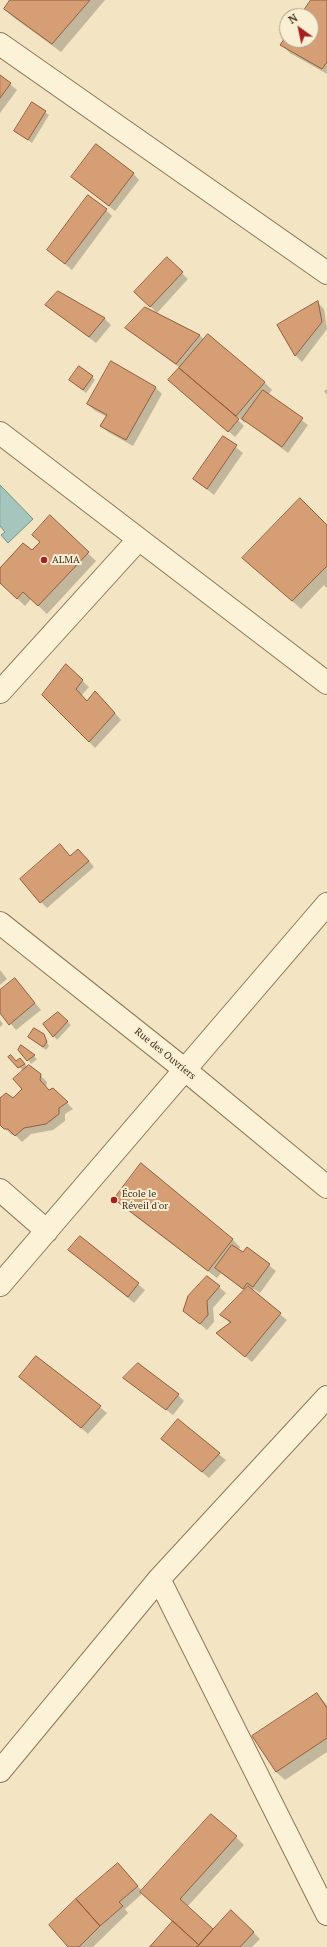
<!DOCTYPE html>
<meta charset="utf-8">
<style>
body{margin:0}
#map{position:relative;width:327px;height:1947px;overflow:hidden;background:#f3e5c4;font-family:"PT Serif",serif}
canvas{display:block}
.north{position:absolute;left:279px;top:8px;width:40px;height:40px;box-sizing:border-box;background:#f9efd4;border:1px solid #afa28b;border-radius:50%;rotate:327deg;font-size:11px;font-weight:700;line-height:16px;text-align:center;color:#3f2e1d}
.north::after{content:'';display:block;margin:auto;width:14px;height:18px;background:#a62020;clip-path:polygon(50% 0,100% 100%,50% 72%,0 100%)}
</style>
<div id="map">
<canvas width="327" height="1947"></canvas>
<div class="north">N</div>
</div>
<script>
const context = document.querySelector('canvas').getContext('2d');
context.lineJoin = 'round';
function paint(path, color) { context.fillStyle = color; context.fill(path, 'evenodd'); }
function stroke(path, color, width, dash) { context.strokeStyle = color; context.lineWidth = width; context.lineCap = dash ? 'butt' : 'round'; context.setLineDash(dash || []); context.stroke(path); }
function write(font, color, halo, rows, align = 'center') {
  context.font = font + ' "PT Serif",serif'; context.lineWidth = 4; context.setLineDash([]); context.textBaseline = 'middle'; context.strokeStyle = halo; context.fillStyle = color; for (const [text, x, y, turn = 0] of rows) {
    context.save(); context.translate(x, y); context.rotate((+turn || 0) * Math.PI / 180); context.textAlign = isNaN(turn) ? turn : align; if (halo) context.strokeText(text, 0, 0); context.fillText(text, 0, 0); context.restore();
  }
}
const water = new Path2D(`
 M0,485L33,519L8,543L1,535L5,532L0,526Z`);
paint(water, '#a6c6bd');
stroke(water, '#6b958b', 1);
paint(new Path2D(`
 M11,0H105L61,52L13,17L5,9Z
 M312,0H327V74L290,53L281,44L287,36V40H311V16H301Z
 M0,76L17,90L0,113Z
 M33,104L49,115L32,143L15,131Z
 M133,173L139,180L115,211L72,177Z
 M106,210L112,216L72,270L48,250Z
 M167,259L188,279L157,313L136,292Z
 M58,292L105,319L111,325L96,343L46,305Z
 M317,302L324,309L327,329L302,362L296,356L278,326Z
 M145,309L200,336L264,382L272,390L268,395L308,425L288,453L246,421L245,423L238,417L236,418L244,426L235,437L170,380L180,368L126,328Z
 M111,363L156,388L162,394L133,446L108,432L101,426L107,417L94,410L88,404Z
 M92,377L95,380L86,393L74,383Z
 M327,389V395L324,391Z
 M223,437L243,453L214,495L194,479Z
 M50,517L96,561L47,614L31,599L25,606L2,584L0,582V569L32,552L41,542Z
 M327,526V588L324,585L301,609L243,558Z
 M66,666L89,687L81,696L87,702L102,698L121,720L95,748L43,695Z
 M85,856L94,867L47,908L41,902L70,857Z
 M0,970L7,979L0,985Z
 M15,979L41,1010L16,1030L0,1011V991Z
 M58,1013L71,1025L57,1040L45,1025Z
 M0,1020L3,1024L0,1027Z
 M43,1035L49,1046L46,1050L33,1040Z
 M21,1047L34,1056L37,1059L31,1064Z
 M10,1057L16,1062L19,1059L28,1067L40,1075L47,1082L46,1087L49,1091L53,1089L73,1109L65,1114V1121L53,1130L31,1134L22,1142L15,1135H12L0,1124V1099L13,1100L23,1089V1071Z
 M115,1198L232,1239L240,1247L238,1250L243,1254L247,1248L276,1271L260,1293L254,1289L252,1291L287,1320L252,1362L218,1334L231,1324L221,1315L245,1291L221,1273L217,1278L123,1207Z
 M80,1237L145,1290L134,1303L70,1250Z
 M207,1277L226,1293L213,1308L214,1322L207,1330L184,1311Z
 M37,1357L107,1413L88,1434L27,1383Z
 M125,1378L178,1395L184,1401L173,1415Z
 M178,1421L226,1460L209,1478L162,1439Z
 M317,1694L327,1705V1752L285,1780L276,1772Z
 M236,1837L244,1845L187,1907L213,1931L253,1932L260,1939L252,1947H149L174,1922L143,1893L125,1909L128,1913L93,1947H69L124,1871L142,1891Z`), '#0003');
const building = new Path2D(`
 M10,0H90L52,44L4,9Z
 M311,0H327V62L322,69L280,45L287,35V40H311V16H300Z
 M0,75L11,83L0,98Z
 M32,102L46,111L28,140L14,131Z
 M96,144L134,173L109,206L71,177Z
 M88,195L107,209L65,264L47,250Z
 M167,257L183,272L150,307L134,292Z
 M58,291L105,318L89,337L45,305Z
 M318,301L322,322L295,356L277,325Z
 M145,307L200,335L176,364L125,328Z
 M208,334L265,382L236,416L179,368Z
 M111,361L156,387L126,440L100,426L107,415L87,404Z
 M79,366L93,376L83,390L69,380Z
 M179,368L239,419L228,432L168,380Z
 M263,390L303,418L282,447L242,419Z
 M223,436L237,445L207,489L193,479Z
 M300,498L327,525V566L292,601L242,558Z
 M50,515L89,552L38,606L23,592L17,599L0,583V568L23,543L32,550L40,542L32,535Z
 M66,664L83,680L76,689L87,701L95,691L115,713L89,742L42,695Z
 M60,844L70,856L78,849L89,861L40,903L20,879Z
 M15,978L35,1003L9,1025L0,1013V990Z
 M58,1012L68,1021L53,1037L43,1024Z
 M34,1028L44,1034L47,1042L43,1047L28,1037Z
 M21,1045L35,1055L27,1061L18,1050Z
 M11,1055L16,1061L20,1058L25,1064L18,1068L8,1057Z
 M29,1065L41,1074L40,1080L49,1090L53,1088L68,1102L59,1108V1114L46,1124L24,1128L15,1136L8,1129H4L0,1125V1098L6,1093L13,1098L22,1089L13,1079Z
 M141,1163L233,1239L208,1271L114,1199Z
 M80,1236L139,1283L128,1297L68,1250Z
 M232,1245L243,1252L247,1247L270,1264L253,1287L247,1283L243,1289L215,1268Z
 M207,1276L220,1286L207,1301L208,1315L200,1324L183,1311L188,1296Z
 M248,1286L281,1313L245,1357L216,1333L231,1322L220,1315Z
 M36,1356L101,1406L81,1428L19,1377Z
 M138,1363L179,1394L166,1410L123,1378Z
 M178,1419L220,1453L202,1472L161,1439Z
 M317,1693L327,1708V1738L276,1772L252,1736Z
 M211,1814L237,1836L180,1899L213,1929L199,1945L140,1892Z
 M118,1863L138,1886L119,1902L123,1906L100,1926L76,1899Z
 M76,1899L100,1926L79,1947H68L49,1925Z
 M231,1910L254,1932L240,1947H197Z
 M173,1921L199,1945L197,1947H150Z`);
paint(building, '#d59e75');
stroke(building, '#925e3a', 1);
const minor = new Path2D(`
 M0,44L327,273
 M0,433L327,683
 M0,692L138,540
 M0,923L184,1069L327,1187
 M0,1190L47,1231
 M0,1285L327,904
 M159,1579L327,1914
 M0,1771L159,1579L327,1397`);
stroke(minor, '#907658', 24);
stroke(minor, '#fcf2d8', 22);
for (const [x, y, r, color] of [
 [44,560,4,"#a62020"],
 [114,1200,4,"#a62020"]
]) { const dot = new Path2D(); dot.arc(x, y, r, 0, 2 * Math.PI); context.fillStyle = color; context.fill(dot); stroke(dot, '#f9efd4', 1.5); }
write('10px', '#3f2e1d', '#f9efd4', [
 ["ALMA",52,560],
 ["École le",122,1194],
 ["Réveil d'or",122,1206]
], 'left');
write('10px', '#3f2e1d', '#f9efd4', [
 ["Rue des Ouvriers",165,1054,39]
]);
</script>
